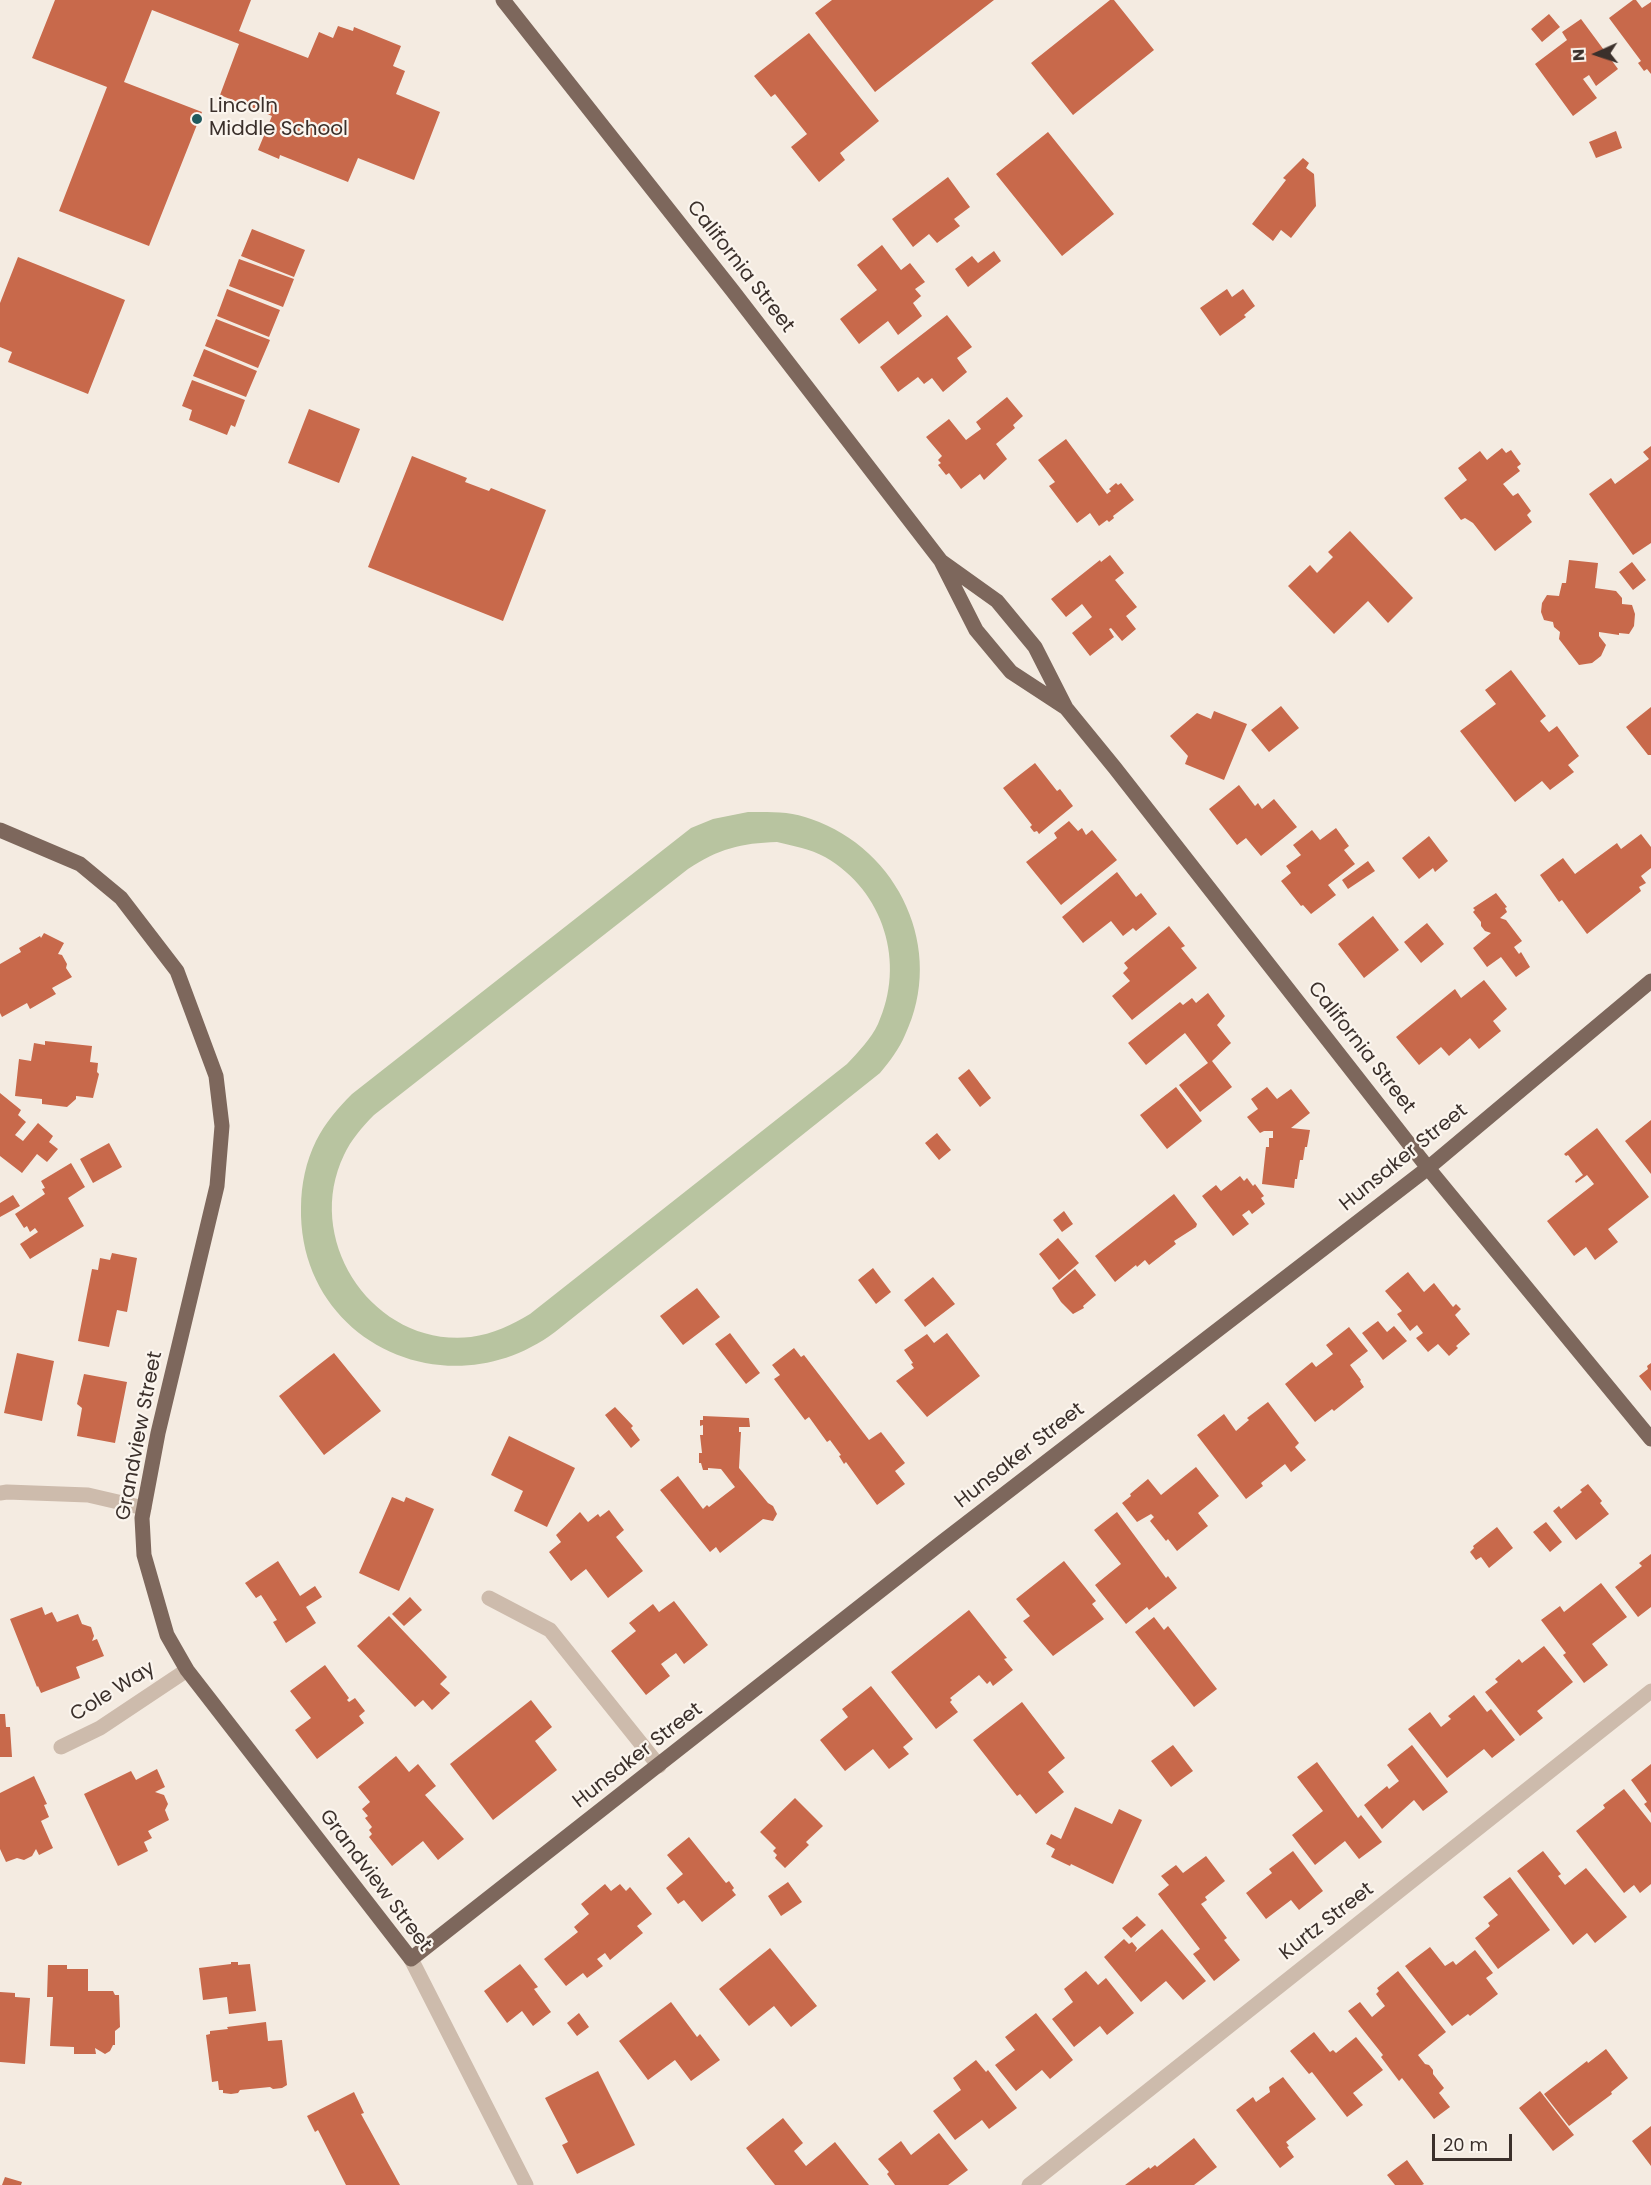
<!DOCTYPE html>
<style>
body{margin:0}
#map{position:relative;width:1651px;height:2185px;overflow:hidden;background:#f4ebe1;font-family:Poppins,sans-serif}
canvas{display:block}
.north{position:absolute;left:1567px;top:24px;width:60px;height:60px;-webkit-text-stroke:4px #fbf5ee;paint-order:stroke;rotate:267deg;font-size:16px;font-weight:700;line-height:24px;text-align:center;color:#3b302b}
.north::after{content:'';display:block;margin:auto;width:21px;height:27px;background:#3b302b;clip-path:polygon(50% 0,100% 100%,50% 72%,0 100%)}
.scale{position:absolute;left:1432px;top:2134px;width:80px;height:27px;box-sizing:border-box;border:3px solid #3b302b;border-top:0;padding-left:8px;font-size:18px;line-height:21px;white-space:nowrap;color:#3b302b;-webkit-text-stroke:4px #fbf5ee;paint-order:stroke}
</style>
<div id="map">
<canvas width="1651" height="2185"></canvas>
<div class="north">N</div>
<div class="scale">20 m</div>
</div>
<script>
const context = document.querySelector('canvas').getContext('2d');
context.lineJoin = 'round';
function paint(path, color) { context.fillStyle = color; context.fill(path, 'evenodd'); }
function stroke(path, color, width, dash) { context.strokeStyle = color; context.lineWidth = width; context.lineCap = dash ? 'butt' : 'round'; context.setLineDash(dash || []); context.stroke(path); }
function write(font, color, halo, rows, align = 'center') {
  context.font = font + ' Poppins,sans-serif'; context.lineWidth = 4.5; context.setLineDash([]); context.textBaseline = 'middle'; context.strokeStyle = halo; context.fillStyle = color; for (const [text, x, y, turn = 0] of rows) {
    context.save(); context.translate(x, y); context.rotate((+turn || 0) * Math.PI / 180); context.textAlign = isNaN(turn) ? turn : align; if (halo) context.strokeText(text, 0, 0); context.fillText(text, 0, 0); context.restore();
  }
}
paint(new Path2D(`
 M748,812C769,812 791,811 811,819C899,849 946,950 905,1035C899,1049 890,1061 880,1073L555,1332C448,1412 298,1342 301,1207C301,1185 306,1161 316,1141C325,1123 338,1108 352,1094L691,828L713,819ZM777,842C794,846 810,849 825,857C884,891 906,963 878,1024C871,1039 859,1051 847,1064L530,1314C512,1325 493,1334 471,1337C375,1348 302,1242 344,1155C351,1140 362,1127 374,1115L688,869C718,849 741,843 777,842Z`), '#b8c4a0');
paint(new Path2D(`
 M55,0H251L239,31L308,58L319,32L333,38L338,26L353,31L354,27L401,46L393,66L405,71L396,94L440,112L414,180L358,158L348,182L280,155L279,159L258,150L272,116L220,95L239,44L152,10L124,82L202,112L149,246L59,211L107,87L32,58Z
 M832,0H994L875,92L815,13Z
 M1110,0H1114L1154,50L1073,115L1031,63Z
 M1633,0H1636L1642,8L1651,2V74L1647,69L1644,71L1638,63L1641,61L1609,18Z
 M1549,14L1560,27L1542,42L1531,29Z
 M1581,19L1618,69L1596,86L1589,75L1583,79L1597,98L1573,116L1535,64L1567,40L1562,32Z
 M809,33L879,121L840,153L845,160L819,182L791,147L807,134L775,94L771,97L754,76Z
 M1616,131L1622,148L1596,158L1589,142Z
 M1048,132L1114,214L1062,256L996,174Z
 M1303,158L1309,163L1306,168L1314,174L1316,206L1291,238L1281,230L1273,241L1252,224L1286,180L1283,178Z
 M948,177L970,207L954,219L960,226L937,243L929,234L913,247L892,219Z
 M252,229L305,250L294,277L241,256Z
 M882,245L901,270L910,263L925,282L915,289L921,296L913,303L922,316L898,335L888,321L859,344L840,319L877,290L857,265Z
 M994,251L1001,261L968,287L955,269L972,256L978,263Z
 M18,257L125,300L88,394L8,362L12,352L0,347V303Z
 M239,259L294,279L283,307L229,286Z
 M227,289L280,310L269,337L217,316Z
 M1227,289L1232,297L1243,289L1255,306L1244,315L1246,317L1220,336L1200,308Z
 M947,315L972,347L957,358L967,372L943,392L932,378L924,384L918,377L898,392L880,367Z
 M216,319L270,340L258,368L205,346Z
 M204,349L257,371L246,397L193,376Z
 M192,380L245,400L235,427L231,425L227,435L189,420L192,410L182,406Z
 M1007,397L1023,416L1013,425L1015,428L996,444L1007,459L984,480L980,474L961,489L949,473L946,475L938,465L941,463L938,460L942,456L926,437L949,419L966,440L981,429L976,422Z
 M309,409L360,429L339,483L288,463Z
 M1066,439L1107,494L1111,491L1109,489L1116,483L1118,485L1121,483L1134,500L1113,516L1114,518L1109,522L1107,520L1099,526L1090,513L1077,523L1049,486L1055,482L1038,460Z
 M1651,446V543L1633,555L1589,494L1611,478L1615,484L1649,459L1643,452Z
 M1502,448L1506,453L1511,450L1521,464L1517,467L1520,471L1503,484L1513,496L1518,493L1531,511L1527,515L1532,522L1495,551L1473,523L1465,518L1461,520L1444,498L1467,480L1458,468L1480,451L1487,460Z
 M412,456L467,478L465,482L489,491L491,488L546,510L503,621L368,567Z
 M1350,531L1413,598L1388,623L1368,601L1334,634L1288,586L1310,565L1317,573L1333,557L1328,552Z
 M1110,555L1124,573L1115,580L1137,607L1126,616L1136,629L1122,641L1111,628L1109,629L1114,637L1090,656L1072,633L1092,617L1082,604L1066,617L1051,599L1100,560L1101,562Z
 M1569,560L1598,563L1595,588L1616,591L1622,598V604L1632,605L1635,614L1634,626L1629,634L1619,633V635L1599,632V636L1606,645L1601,656L1592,663L1579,665L1559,639L1560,632L1554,627L1553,622L1544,620L1541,612L1542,603L1547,595L1559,596L1562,583H1566Z
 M1632,562L1646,580L1633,590L1619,572Z
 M1511,670L1546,716L1540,721L1549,732L1557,726L1579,756L1568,765L1574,772L1550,790L1542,781L1515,802L1460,731L1496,704L1485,690Z
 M1281,706L1299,728L1269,752L1251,730Z
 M1651,707V755H1648L1626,727Z
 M1214,711L1247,724L1224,780L1185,764L1188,756L1170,736L1197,713L1211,719Z
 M1035,763L1057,791L1060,789L1073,806L1039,834L1037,831L1034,832L1030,827L1032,825L1003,788Z
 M1239,785L1255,806L1258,803L1262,809L1274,799L1297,827L1261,856L1246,838L1237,845L1209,809Z
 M1069,821L1078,831L1082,828L1086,835L1092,830L1117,860L1061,905L1026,862L1057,838L1054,833Z
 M1336,828L1349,846L1344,850L1355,864L1328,885L1336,895L1311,914L1303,905L1301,906L1281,881L1291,873L1286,866L1301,855L1293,845L1312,830L1320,840Z
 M1641,834L1651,847V868L1641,876L1646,883L1639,887L1641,891L1587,934L1562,900L1559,902L1540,875L1563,858L1575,874L1617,843L1621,849Z
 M1429,836L1448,861L1435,872L1433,868L1419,879L1402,858Z
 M1368,861L1375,871L1348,889L1342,880Z
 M1117,872L1136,897L1141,893L1157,914L1136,931L1133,928L1123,936L1111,921L1083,943L1062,917Z
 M1496,893L1507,907L1505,908L1507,912L1500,918L1506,920L1522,941L1514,947L1519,954L1521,952L1530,967L1516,977L1501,957L1487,967L1473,948L1491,933L1485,931L1481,926V922L1473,912L1475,910L1473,908Z
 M1373,916L1399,950L1364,978L1338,944Z
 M1427,923L1444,944L1421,963L1404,942Z
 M1169,926L1185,946L1181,948L1197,968L1132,1020L1112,996L1130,981L1123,973L1128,968L1124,963Z
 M44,933L64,943L58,954L62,955L67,964L66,968L72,977L52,988L56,994L30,1009L27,1003L2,1017L0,1013V964L21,952L19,948L40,936L41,938Z
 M1484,980L1507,1009L1493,1021L1501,1031L1479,1049L1470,1038L1449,1056L1441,1047L1419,1065L1396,1037L1455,989L1461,998Z
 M1208,993L1225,1016L1217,1025L1231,1043L1212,1061L1232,1087L1200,1112L1179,1085L1208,1063L1185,1033L1146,1065L1128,1043L1180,1002L1183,1005L1192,998L1196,1003Z
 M45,1041L92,1046L90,1062L98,1063L97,1072L99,1074L93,1098L76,1096V1099L67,1107L42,1104V1099L15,1096L19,1059L31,1061L34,1043L45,1045Z
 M969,1069L991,1098L980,1107L958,1078Z
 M1176,1087L1202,1121L1167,1149L1140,1115Z
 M1267,1087L1277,1099L1291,1089L1310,1113L1291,1128L1310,1130L1307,1147H1305L1303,1160H1300L1297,1179H1295L1294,1188L1262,1184L1266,1147H1269V1138H1273V1131H1264L1260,1133L1247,1117L1258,1109L1251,1099Z
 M0,1093L21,1110L18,1115L26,1122L15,1135L23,1141L38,1123L53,1136L49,1142L58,1149L47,1162L37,1154L22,1173L0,1156Z
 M1651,1120V1174L1625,1141Z
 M1597,1128L1649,1197L1608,1229L1618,1242L1595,1260L1586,1247L1574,1256L1547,1221L1594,1184L1587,1175L1576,1183L1575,1181L1583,1175L1568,1155L1566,1156L1564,1154Z
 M937,1133L951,1150L939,1160L925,1143Z
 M109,1143L122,1167L93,1183L80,1159Z
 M71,1163L85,1187L68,1198L84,1226L30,1259L20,1244L38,1232L35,1228L30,1232L27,1226L24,1228L15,1214L45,1194L42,1189L45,1188L41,1181Z
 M1240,1176L1244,1181L1247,1178L1253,1186L1255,1184L1264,1196L1261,1198L1265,1204L1252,1214L1249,1210L1242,1215L1249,1224L1233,1236L1202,1196L1216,1185L1221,1191Z
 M1174,1194L1197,1224L1196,1227L1174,1241L1176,1244L1149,1265L1145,1260L1137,1267L1136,1265L1115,1282L1095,1256Z
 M13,1195L20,1206L0,1217V1203Z
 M1064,1211L1073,1224L1062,1232L1053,1220Z
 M1058,1238L1079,1263L1059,1280L1039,1254Z
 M112,1253L137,1258L127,1312L117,1310L109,1347L78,1341L92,1269L98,1270L100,1258L110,1260Z
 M873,1268L891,1292L876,1304L858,1280Z
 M1075,1269L1096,1295L1083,1306L1084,1308L1073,1314L1061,1302L1052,1288Z
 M1408,1272L1424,1292L1434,1283L1453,1307L1456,1304L1461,1309L1455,1315L1470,1334L1456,1346L1458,1348L1449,1356L1438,1344L1428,1352L1416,1338L1423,1333L1417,1325L1410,1331L1397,1314L1402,1311L1385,1291Z
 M933,1277L955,1304L925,1327L904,1300Z
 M697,1288L720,1317L683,1345L660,1316Z
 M1378,1321L1387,1332L1394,1326L1407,1341L1383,1360L1362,1333Z
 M1349,1327L1368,1351L1350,1365L1361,1380L1360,1381L1364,1387L1334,1411L1332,1409L1315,1422L1285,1384L1312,1362L1316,1367L1333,1354L1326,1345Z
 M730,1333L760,1373L746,1384L715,1344Z
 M947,1333L980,1376L927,1417L896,1381L914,1368L911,1364L913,1363L904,1350L927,1334L934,1343Z
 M794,1348L801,1357L804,1355L869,1440L881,1432L905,1463L895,1471L905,1484L877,1505L846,1462L844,1464L839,1456L841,1455L830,1440L827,1442L809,1417L805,1420L774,1379L780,1375L772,1365Z
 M17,1353L54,1361L42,1421L4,1413Z
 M334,1353L381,1411L324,1455L279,1396Z
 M1651,1363V1391L1639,1376L1648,1369L1647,1366Z
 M84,1374L127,1382L115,1443L77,1436L82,1408L77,1404Z
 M1268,1402L1299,1443L1295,1447L1306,1460L1291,1472L1285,1464L1261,1483L1263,1486L1246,1499L1197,1435L1224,1414L1236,1431L1249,1420L1247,1418Z
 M615,1407L633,1426L631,1428L640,1440L631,1448L605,1415Z
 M703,1416L749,1418L750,1427H739V1432H741L739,1468L768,1503L773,1506L777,1514L773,1521L763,1519L720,1553L716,1547L710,1552L660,1490L678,1476L703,1509L707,1505L709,1507L735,1487L721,1469L708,1468V1470H703L701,1463H699V1453H702L700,1435H703V1425L700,1426V1420H703Z
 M509,1436L575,1468L547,1527L514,1511L523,1491L491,1475Z
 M1196,1467L1219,1496L1198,1513L1208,1526L1177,1551L1168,1539L1166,1541L1150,1521L1154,1517L1151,1514L1137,1522L1122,1503L1131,1496L1130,1494L1148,1479L1161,1495Z
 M1588,1484L1602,1501L1600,1503L1609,1514L1576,1540L1553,1511L1559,1506L1561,1509L1582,1492L1580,1490Z
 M392,1497L404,1502L406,1497L434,1509L399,1591L359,1573Z
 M609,1510L624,1530L616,1537L643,1571L608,1598L586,1569L571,1581L549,1552L561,1542L556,1535L580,1512L588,1522L598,1514L600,1517Z
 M1117,1512L1166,1578L1168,1576L1177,1588L1149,1610L1147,1607L1126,1624L1095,1585L1121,1564L1094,1530Z
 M1546,1522L1562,1542L1550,1552L1533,1532Z
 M1497,1527L1513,1548L1489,1568L1481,1557L1476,1560L1470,1552L1474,1548L1473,1546Z
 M1651,1554V1607L1638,1617L1615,1587L1642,1566L1639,1563Z
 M278,1561L300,1596L315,1586L322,1597L306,1607L316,1623L286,1643L273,1622L277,1620L261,1595L256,1598L245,1583Z
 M1064,1561L1096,1601L1092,1604L1104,1619L1053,1656L1023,1621L1030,1616L1016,1599Z
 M1601,1583L1627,1617L1592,1644L1608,1665L1584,1683L1563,1655L1566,1653L1541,1620L1560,1606L1564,1612Z
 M410,1597L422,1610L404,1626L392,1614Z
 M674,1601L708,1645L684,1664L676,1653L661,1664L670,1676L646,1695L611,1651L636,1631L629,1623L653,1604L659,1612Z
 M42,1607L45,1615L52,1612L57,1622L78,1614L82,1624L91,1627L94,1636L92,1641L97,1639L104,1656L76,1667L80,1678L41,1693L38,1686L37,1687L10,1619Z
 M969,1610L1007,1658L1004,1659L1013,1670L993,1686L990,1681L987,1684L979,1675L950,1698L952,1700L950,1702L958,1712L936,1729L891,1672Z
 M389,1616L447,1677L440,1684L450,1693L432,1710L423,1700L415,1707L357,1646Z
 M1154,1617L1164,1630L1168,1626L1217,1689L1194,1707L1135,1632Z
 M1544,1646L1573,1682L1537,1711L1543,1718L1520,1736L1485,1692L1498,1682L1495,1679L1519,1659L1522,1663Z
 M325,1665L349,1698L347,1700L349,1702L355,1698L365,1711L359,1716L364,1723L317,1759L295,1730L311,1718L290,1691Z
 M871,1686L913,1739L903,1747L909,1754L889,1769L873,1749L845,1771L820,1740L848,1717L842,1709Z
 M1474,1695L1487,1712L1491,1709L1515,1740L1492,1758L1484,1749L1447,1778L1408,1729L1430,1712L1441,1727L1451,1719L1448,1716Z
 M531,1700L552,1727L535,1741L557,1770L493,1820L450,1764Z
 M1022,1702L1065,1758L1048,1772L1064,1792L1036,1814L1020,1794L1017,1796L973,1740Z
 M0,1714H5L6,1727H10L12,1757H0Z
 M1173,1745L1193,1771L1171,1787L1151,1761Z
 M1412,1745L1448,1792L1423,1811L1414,1800L1382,1829L1364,1805L1387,1786L1389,1789L1399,1781L1387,1765Z
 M396,1756L409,1772L418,1764L436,1786L425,1795L464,1839L438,1860L423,1841L392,1866L369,1837L372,1834L369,1830L372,1827L365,1818L368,1816L362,1809L370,1802L358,1787Z
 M1317,1762L1358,1818L1361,1815L1382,1842L1359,1859L1345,1841L1315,1865L1292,1835L1323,1811L1297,1777Z
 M1651,1764V1813L1644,1804L1647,1802L1631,1780Z
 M157,1769L165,1787L155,1792L164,1795L168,1804L165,1810L169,1820L148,1831L152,1838L144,1842L148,1851L118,1866L84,1794L131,1771L136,1780Z
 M34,1776L47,1804L44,1805L49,1817L41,1821L53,1848L39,1855L36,1849L32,1856L24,1860L17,1858L6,1862L0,1849V1793Z
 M1624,1789L1651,1823V1884L1640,1893L1634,1885L1624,1893L1576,1831L1605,1808L1603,1805Z
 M795,1798L823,1826L806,1842L809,1845L785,1868L775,1858L777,1855L773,1851L776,1848L760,1832Z
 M1075,1807L1112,1824L1119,1809L1142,1820L1113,1884L1071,1864L1070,1866L1051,1857L1055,1849L1046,1844L1051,1834L1061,1839Z
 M689,1837L726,1883L729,1881L734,1888L732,1890L736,1895L702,1922L684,1900L678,1904L666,1888L683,1874L667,1855Z
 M1293,1851L1323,1891L1299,1910L1291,1900L1266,1919L1246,1893L1272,1873L1269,1869Z
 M1543,1851L1561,1874L1558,1876L1565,1885L1586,1868L1627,1917L1595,1943L1587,1933L1573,1945L1517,1871Z
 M1206,1856L1225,1881L1205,1897L1207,1900L1201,1904L1227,1938L1224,1940L1240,1960L1214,1981L1193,1954L1200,1949L1158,1894L1169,1885L1161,1876L1176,1865L1183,1873Z
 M1510,1877L1550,1930L1498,1969L1475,1938L1490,1926L1488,1923L1498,1915L1483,1897Z
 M788,1882L802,1902L781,1916L768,1896Z
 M605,1884L611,1891L620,1884L626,1891L630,1887L652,1914L637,1926L643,1933L610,1960L605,1953L597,1959L603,1966L587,1978L583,1973L566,1986L544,1959L578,1932L574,1927L589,1914L581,1904Z
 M1137,1916L1146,1925L1131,1938L1122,1928Z
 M1162,1929L1206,1981L1183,2000L1166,1981L1141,2002L1104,1957L1124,1939L1129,1944L1132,1942L1137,1948L1135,1952Z
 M1430,1947L1445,1966L1453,1961L1456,1965L1475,1950L1493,1973L1486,1978L1498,1994L1470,2016L1468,2014L1452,2026L1405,1966Z
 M770,1948L817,2006L791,2027L774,2006L749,2026L719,1989Z
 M231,1962H238V1965L250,1964L256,2011L229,2014L227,1997L203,2000L199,1968L231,1964Z
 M520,1964L538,1987L534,1989L551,2012L533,2026L522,2011L507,2023L484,1991Z
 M48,1965H67V1969H88V1991H113L115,1995H119L120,2027L115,2031V2045H113L110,2051L105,2054L95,2048L96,2054H74V2047L50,2046L53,1997H47Z
 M1086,1971L1098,1985L1106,1978L1134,2013L1107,2035L1100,2026L1074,2047L1052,2019L1073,2002L1064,1989Z
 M1398,1971L1446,2032L1418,2055L1425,2064L1429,2065L1433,2070V2074L1444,2088L1439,2093L1450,2107L1434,2119L1402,2078L1399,2081L1381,2057L1383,2055L1348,2011L1360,2002L1372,2017L1385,2006L1376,1994L1379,1991L1377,1988Z
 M0,1992L15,1993V1997L30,1998L25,2064L0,2062Z
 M671,2002L697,2037L700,2034L720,2060L691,2081L675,2060L648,2080L619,2041Z
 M579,2013L589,2027L577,2036L567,2023Z
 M1036,2013L1073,2060L1050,2079L1042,2070L1016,2091L995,2065L1015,2050L1005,2037Z
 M266,2022L268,2041L282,2040L287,2085L282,2088L273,2089L270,2087L240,2090L238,2093L231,2094L223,2093V2090H219L218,2081L212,2082L206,2035L210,2034V2031L228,2029L227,2027Z
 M1314,2032L1330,2052L1333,2050L1336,2053L1356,2037L1383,2070L1353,2093L1363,2105L1347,2117L1312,2072L1309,2074L1290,2051Z
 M1606,2049L1628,2078L1611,2092L1612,2094L1569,2126L1544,2094L1587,2061L1588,2063Z
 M976,2060L986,2072L988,2070L1017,2108L989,2129L982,2120L955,2140L933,2111L961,2090L953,2078Z
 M598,2071L635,2145L577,2174L562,2145L568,2142L545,2098Z
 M1283,2077L1316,2119L1286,2142L1289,2146L1287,2147L1294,2157L1280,2168L1236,2110L1253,2097L1256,2102L1270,2092L1269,2087Z
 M1540,2091L1574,2135L1553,2151L1519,2108Z
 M354,2092L364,2113L361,2114L400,2185H346L318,2130L315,2132L307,2116Z
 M783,2118L803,2143L794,2151L806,2166L835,2142L869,2185H775L746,2148Z
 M1651,2126V2166L1632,2141Z
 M939,2133L968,2170L948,2185H895L887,2174L889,2172L878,2159L901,2141L911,2155Z
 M1194,2138L1217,2167L1194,2185H1125L1149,2167L1150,2169L1155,2165L1157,2167Z
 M1407,2160L1424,2184L1422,2185H1395L1387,2175Z
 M5,2177L22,2182L21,2185H2Z`), '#c8694b');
stroke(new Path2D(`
 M0,1493L7,1492L88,1495L144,1508
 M489,1598L550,1630L659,1766
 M61,1747L100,1728L187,1670
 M411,1959L526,2185
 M1029,2185L1651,1691`), '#cdbbac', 15);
stroke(new Path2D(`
 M503,0L732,290L941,561
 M1066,708L1011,672L976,630L941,561L997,601L1035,647L1066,708L1115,768L1428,1168L1651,1439
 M0,830L80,864L121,898L177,971L216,1076L222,1126L217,1186L158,1433L142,1518L144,1555L167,1635L187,1670L411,1959L941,1543L1428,1168L1651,981`), '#7d675c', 15);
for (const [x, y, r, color] of [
 [197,119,6,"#1f5a5e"]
]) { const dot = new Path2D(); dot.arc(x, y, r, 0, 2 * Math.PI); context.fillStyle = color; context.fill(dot); stroke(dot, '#fbf5ee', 2); }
write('20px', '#3b302b', '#fbf5ee', [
 ["Lincoln",209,107],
 ["Middle School",209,130]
], 'left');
write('20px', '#3b302b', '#fbf5ee', [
 ["California Street",740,267,52],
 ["California Street",1361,1048,52],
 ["Hunsaker Street",1404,1158,-39],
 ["Grandview Street",140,1436,-79],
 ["Hunsaker Street",1020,1456,-38],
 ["Cole Way",113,1692,-32],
 ["Hunsaker Street",638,1756,-38],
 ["Grandview Street",375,1881,53],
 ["Kurtz Street",1327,1922,-38]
]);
</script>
